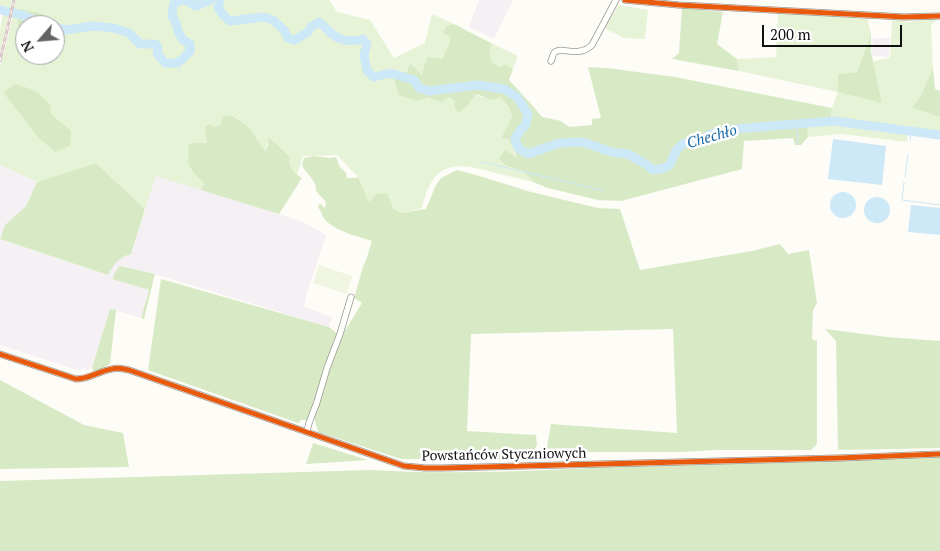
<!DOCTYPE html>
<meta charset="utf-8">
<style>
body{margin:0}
#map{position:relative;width:940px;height:551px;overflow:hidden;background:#fdfcf7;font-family:"PT Serif",serif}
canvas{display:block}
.north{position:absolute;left:15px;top:15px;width:50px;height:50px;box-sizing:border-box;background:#fff;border:1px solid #a0a0a0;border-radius:50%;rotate:243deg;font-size:14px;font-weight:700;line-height:20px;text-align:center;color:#111}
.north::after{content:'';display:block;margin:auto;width:18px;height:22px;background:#646362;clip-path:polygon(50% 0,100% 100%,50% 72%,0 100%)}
.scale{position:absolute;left:762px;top:25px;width:140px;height:22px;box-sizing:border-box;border:2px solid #111;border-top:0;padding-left:6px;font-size:15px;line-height:18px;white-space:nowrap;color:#111;-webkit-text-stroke:4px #fff;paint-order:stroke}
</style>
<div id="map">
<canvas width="940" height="551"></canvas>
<div class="north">N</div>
<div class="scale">200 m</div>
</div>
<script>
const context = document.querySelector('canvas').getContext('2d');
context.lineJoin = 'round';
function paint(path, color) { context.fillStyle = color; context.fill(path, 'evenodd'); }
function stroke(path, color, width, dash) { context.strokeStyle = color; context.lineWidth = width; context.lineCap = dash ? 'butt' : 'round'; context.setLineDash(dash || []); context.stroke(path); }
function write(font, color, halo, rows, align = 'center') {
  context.font = font + ' "PT Serif",serif'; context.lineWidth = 5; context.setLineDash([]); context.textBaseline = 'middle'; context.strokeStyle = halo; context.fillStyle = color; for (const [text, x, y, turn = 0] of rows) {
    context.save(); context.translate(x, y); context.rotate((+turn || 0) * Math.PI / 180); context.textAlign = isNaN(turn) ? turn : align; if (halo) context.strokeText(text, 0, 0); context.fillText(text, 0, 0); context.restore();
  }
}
paint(new Path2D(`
 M479,0H513L494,39L469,27Z
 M873,38H890L889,57L872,56Z
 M0,165L37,182L26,206L5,225L0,239Z
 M156,175L301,221L326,235L307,293L304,307L332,317L329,327L154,274L120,266L117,269L112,279L149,290L141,318L110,309L92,368L86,371L85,369H81L80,371L0,345V239L108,275L113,266L119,259L131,254Z`), '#f5f0f3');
paint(new Path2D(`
 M0,0H12L0,53V29L4,9L0,7Z
 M16,0H329L337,12L370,20L394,58L425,43L432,14L454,24L446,26L444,33L449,36L450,42L442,59L422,76L410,63L406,74L427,97L442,103L449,97L455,101L468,105L476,94L481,97H500L509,107L512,117L501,138L508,139L514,148L517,159L506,166L523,171L533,182C520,179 508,176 495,173C472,167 446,158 431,183C426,191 424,200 421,209L401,213L393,208L369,202L358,177L337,155L303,156L297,175C293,170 287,165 290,157L271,139L269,137C267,142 268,146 265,151L259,145L256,138L235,117L216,127L210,124L204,131L207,138V143H192L204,182L201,190L156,176L145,209L96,163L37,182L0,165V66L4,53L13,15C19,17 18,23 18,29L25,30V55H55V28L59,23L17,10H13Z
 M619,5L648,10L645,39L624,38L604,28Z
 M778,13L867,17L871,34L857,72L838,74L882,103L873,61L890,58L892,20L911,22L922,19H938L931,25L933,69L922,93L912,108L940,117V131L863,121L831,119L832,108L838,92L739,71L737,59L776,57Z
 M493,44L518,56L513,69L506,64L500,67L491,62L490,49Z
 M835,123L908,133L907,142L841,134L808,137L807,126Z`), '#e7f3d7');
paint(new Path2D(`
 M682,8L723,12L717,44L737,59L739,71L672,59L679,53Z
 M20,9L43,14L59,23L55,28V25H25V30L18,29C18,23 19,17 13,15V10Z
 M454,24L493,44L490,49L491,62L500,67L506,64L513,69L509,80L532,105L542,117L561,121L569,127L592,125V119L601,118L588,67L607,68L675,77L832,108L831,119L807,121L808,137L801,145H795L793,138L744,141L742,169L621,201L598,200L548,188L533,182L523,171L506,166L499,158L506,150L517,158L514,148L508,139L501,138L512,117L509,107L500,97L493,100L476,94L468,105L458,113L455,108V101L449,97L442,103L427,97L417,101L399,95L393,75L398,72L406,74L410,63L422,75L427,57L442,59L450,42L449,36L443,33L446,26Z
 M871,34V52L882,103L838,92V74L857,72Z
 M933,69L935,89L940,91V117L912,108L922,93Z
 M16,84L36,91L50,104L51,114L71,131L70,146L55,152L39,138L3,92Z
 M229,115C236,117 248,126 253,133C257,139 260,145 265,151L268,146V137L271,139L290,157C287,165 295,174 302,178L279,214L201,190L204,182C196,176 190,170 187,160L189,157L188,144L192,143H207C207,137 204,132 205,127L210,124L216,127L221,124L223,117Z
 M314,156L331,158L336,157L340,167L346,173L347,178H355L358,177L369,202L377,194L387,193L393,208L401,213L426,209L436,185L441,178L457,170L476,175L531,192L598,208L620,209L640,270L752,251L780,244L788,254L809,250L817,303L813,310L812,339L817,341V444L811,450H716L681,452H546L551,424L677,433L673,329L471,334L467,431L536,435L537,445L528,460L401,459L318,432L314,417L310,416L306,420H301L298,423L148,370L161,279L329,327L341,337L362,303L354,298L363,267L367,257L372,241C357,236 338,232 326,221C323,218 321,211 318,207L320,203L325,208L326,202L316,191C317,179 306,175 302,165L304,158Z
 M96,163L145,209L131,254C118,258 114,264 108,275L0,239L5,225L26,206L37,182Z
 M120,266L155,274L144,319L141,318L149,290L112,279L117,269Z
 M110,309L116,310L110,364L94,372L92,368Z
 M825,329L887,337L940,341V448L838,450L836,341Z
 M0,380L84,425L123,433L129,467L0,469Z
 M313,443L368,460L306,464Z
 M940,457V551H0V481L370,470C469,476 567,469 666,464C719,462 773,461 826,460L836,461L883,458Z`), '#d8eac5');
paint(new Path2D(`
 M319,265L352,276L347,294L313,283Z`), '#f0f6e1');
paint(new Path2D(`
 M833,139L886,146L882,185L828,179Z
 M830 205a13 13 0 1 1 26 0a13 13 0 1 1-26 0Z
 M864 210a13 13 0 1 1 26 0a13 13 0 1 1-26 0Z
 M911,205L940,208V235L908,232Z`), '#cde8f7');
stroke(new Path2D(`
 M206,0L207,2
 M178,71L181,62
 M797,124L798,144
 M910,141L911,131
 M482,162L605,191
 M905,177L908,155
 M904,182L902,200L940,205`), '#cde8f7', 1);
stroke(new Path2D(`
 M185,0L196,6L210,0
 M220,0L218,7L223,15L230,21L263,17L273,20L284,30L288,38L295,40L308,32L311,27L319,22C324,25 326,29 331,33C339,41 353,42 363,39L367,44L364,55L367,71L374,77L390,73L414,80L419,88L429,91L478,85L504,89L517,97L528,114L526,124L520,131L515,139L518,148L528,154L559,143L583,142L611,152L628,154L646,164L653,170C659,169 665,169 669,165C673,161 673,154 677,150C682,142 694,140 703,140L707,136L717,132L734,129L834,121L940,135
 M0,10L22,15L46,25
 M55,27L66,30L93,26L113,28L129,33L140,44H154L157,45L158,49L157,53L165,63C180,64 180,62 190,51V44L183,40L178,31L176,23L172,16L173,7L174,3L182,0`), '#cde8f7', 9);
const minor = new Path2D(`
 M625,0L679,5L904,17L940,16
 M551,61C552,60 553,54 554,53C560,45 578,59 592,45L616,0
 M0,354L76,379C89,379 99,371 112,369C118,367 123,369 129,370L404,466L425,468H443L839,458L940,454
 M307,431L309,423L317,402L327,368L340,334L351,297`);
stroke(minor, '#979795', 7);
stroke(minor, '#fffffe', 5.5);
const rail = new Path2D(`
 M0,61L14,0`);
stroke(rail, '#d9c6c7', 3);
stroke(rail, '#fff', 1, [4]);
stroke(new Path2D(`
 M625,0L679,5L904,17L940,16
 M0,354L76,379C89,379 99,371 112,369C118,367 123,369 129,370L404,466L425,468H443L839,458L940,454`), '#e8590c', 5);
write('14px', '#111', '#fff', [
 ["Powstańców Styczniowych",504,455,-1]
]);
write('italic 15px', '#1768a6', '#fff', [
 ["Chechło",712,137,-16]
]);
</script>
